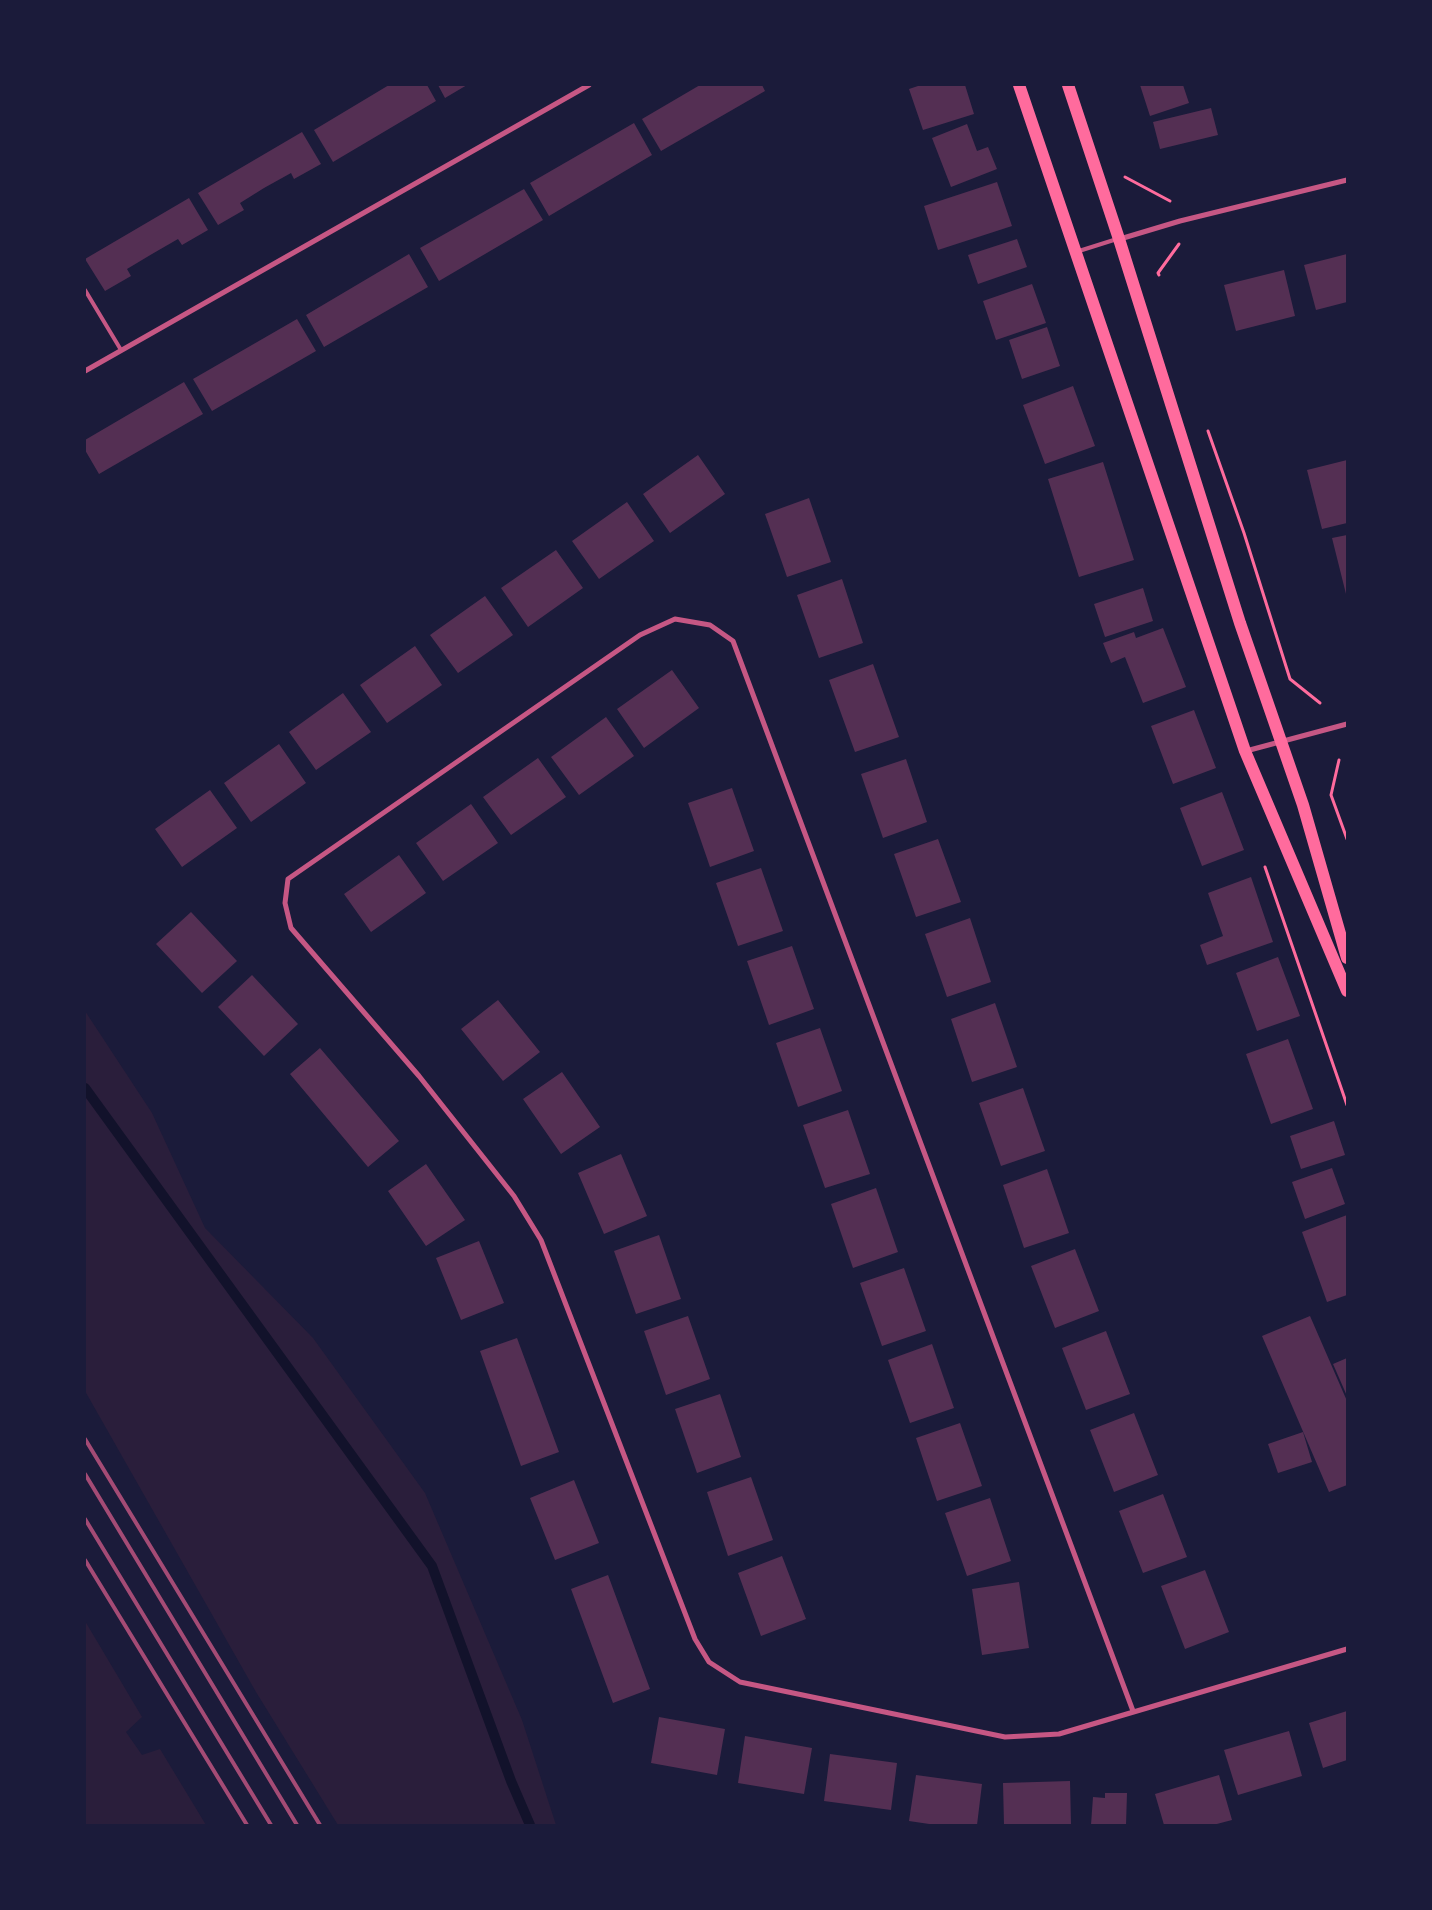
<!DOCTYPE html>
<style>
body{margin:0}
#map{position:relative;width:1432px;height:1910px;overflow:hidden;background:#1b1b3a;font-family:Rubik,sans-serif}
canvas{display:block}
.frame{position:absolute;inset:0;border:86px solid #1b1b3a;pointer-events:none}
</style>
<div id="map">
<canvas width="1432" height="1910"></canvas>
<div class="frame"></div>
</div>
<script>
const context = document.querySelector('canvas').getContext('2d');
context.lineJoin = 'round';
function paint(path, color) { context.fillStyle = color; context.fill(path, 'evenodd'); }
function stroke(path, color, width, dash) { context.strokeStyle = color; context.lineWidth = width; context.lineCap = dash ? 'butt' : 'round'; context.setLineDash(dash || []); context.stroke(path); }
paint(new Path2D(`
 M85,1011L152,1113L205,1228L313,1338L425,1493L522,1720L556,1825H338L256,1692L85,1391Z
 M85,1621L142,1717L126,1732L142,1755L160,1749L206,1825H85Z`), '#2a1e3b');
stroke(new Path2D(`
 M85,1088L432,1566L511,1781L530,1825`), '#12122b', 10);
paint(new Path2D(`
 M389,85H427L436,101L333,162L314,130Z
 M438,85H467L445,98Z
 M700,85H762L765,91L661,151L642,119Z
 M921,85H965L974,114L923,130L909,89Z
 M1140,85H1183L1189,103L1150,116Z
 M1211,108L1218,135L1160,149L1153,122Z
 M634,123L652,155L549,216L530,183Z
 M967,124L977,151L988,147L997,169L951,187L932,138Z
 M302,132L321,164L294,179L291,173L264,188L240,203L244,210L218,225L198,193Z
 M997,182L1012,226L938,250L924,206Z
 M524,189L543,220L439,281L420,248Z
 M189,198L208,230L182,245L178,239L152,254L127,269L131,276L105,291L85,259Z
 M1017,239L1027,267L978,284L968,255Z
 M409,254L428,287L324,347L306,315Z
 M1347,254V302L1316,310L1304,265Z
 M1284,270L1295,316L1236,331L1224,285Z
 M1032,284L1046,323L996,340L983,301Z
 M297,319L316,351L212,411L193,379Z
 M1047,327L1060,366L1022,379L1009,340Z
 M184,382L203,414L99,474L85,450V440Z
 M1073,386L1095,446L1045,464L1023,405Z
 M698,455L725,494L670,533L643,494Z
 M1347,460V523L1322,529L1307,470Z
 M1103,462L1134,560L1079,577L1048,479Z
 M809,498L831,562L787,577L765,514Z
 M627,502L654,541L599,579L572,541Z
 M1347,535V594H1346L1332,538Z
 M556,550L583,588L528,627L501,588Z
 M842,579L863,643L819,658L797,595Z
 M1143,588L1153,621L1105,637L1094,604Z
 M485,596L513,635L458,673L430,635Z
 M1163,628L1186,687L1143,703L1125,657L1111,663L1103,643L1134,632L1136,638Z
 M415,646L442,685L387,723L360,685Z
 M873,664L899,737L855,752L829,680Z
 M672,670L699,708L644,748L617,709Z
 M343,693L371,732L316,770L289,732Z
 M1194,710L1216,768L1173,784L1151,726Z
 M606,717L634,756L579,795L551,757Z
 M279,744L306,783L251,822L224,783Z
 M538,758L566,797L511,835L483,797Z
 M906,759L927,822L883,838L861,774Z
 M732,788L754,851L710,867L688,803Z
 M210,790L237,828L182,867L155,829Z
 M1222,792L1244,850L1202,866L1180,808Z
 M471,804L498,843L443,881L416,843Z
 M938,839L961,902L916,917L894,854Z
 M399,855L426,893L371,932L344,894Z
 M761,868L783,931L738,946L716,883Z
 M1251,877L1273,942L1207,965L1200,945L1223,936L1208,893Z
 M191,912L237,961L202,993L156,944Z
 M970,918L991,982L947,997L925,934Z
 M792,946L814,1009L769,1025L747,961Z
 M1278,957L1300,1016L1257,1031L1236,973Z
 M252,975L298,1024L264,1056L218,1007Z
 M498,1000L540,1052L503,1081L461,1029Z
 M995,1003L1017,1067L972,1082L951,1019Z
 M820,1028L842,1091L798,1107L776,1043Z
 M1288,1039L1313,1109L1271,1124L1246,1054Z
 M320,1048L399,1141L368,1167L290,1074Z
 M562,1072L600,1127L561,1154L523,1099Z
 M1023,1088L1045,1151L1001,1166L979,1103Z
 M848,1110L870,1174L825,1188L803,1125Z
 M1334,1121L1345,1155L1301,1169L1290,1136Z
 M621,1154L647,1216L604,1234L578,1173Z
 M426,1164L465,1220L426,1246L388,1191Z
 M1332,1168L1345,1204L1305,1219L1292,1182Z
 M1047,1169L1069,1233L1024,1248L1003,1185Z
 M876,1188L898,1252L853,1268L831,1204Z
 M1347,1215V1295L1327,1302L1302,1232Z
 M659,1235L681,1299L636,1314L614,1251Z
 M479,1241L504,1303L461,1320L436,1258Z
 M1075,1249L1099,1311L1055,1328L1031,1266Z
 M904,1268L926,1331L882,1346L860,1283Z
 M688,1316L710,1379L666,1395L644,1331Z
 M1310,1316L1347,1401V1485L1329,1492L1262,1336Z
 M1106,1331L1130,1394L1086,1410L1062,1348Z
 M517,1338L559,1452L521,1466L480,1351Z
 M932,1344L954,1408L910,1423L888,1360Z
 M1347,1358V1396L1333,1364Z
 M720,1394L741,1457L697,1473L675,1409Z
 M1134,1413L1158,1475L1114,1492L1090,1430Z
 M960,1423L982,1486L937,1501L916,1438Z
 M1303,1432L1312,1462L1278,1473L1268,1444Z
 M751,1477L773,1540L728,1556L707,1492Z
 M574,1480L599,1543L555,1560L530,1498Z
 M1163,1494L1187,1557L1143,1573L1119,1511Z
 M990,1498L1011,1561L967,1576L945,1513Z
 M782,1556L806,1619L761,1636L738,1573Z
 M1205,1570L1229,1632L1185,1649L1161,1586Z
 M608,1575L650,1689L613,1703L571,1589Z
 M1019,1582L1029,1648L982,1655L972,1589Z
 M1347,1711V1760L1323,1768L1309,1723Z
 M659,1717L725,1729L717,1775L651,1763Z
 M1289,1731L1302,1776L1238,1795L1224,1750Z
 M745,1736L812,1748L804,1794L738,1783Z
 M830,1754L897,1763L891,1810L824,1801Z
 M916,1775L982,1784L977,1825H936L909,1821Z
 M1219,1775L1232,1820L1213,1825H1164L1155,1794Z
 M1070,1781L1071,1825H1004L1003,1783Z
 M1105,1793H1127L1126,1825H1091L1093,1797L1105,1798Z`), '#542f53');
stroke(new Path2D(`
 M1125,177L1170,201
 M1159,275L1158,273L1179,244
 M1208,431L1244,533L1290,679L1320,703
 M1339,760L1331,795L1347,839
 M1265,867L1347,1105`), '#ff6b9d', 3);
stroke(new Path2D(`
 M1079,251L1117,239
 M85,290L121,350`), '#c65784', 4);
stroke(new Path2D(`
 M1120,239L1180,221L1347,180
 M85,371L589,85
 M1246,751L1347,724
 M1133,1711L733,641L710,625L675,619L640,635L288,879L285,903L291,928L419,1076L514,1196L541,1240L695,1639L709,1662L740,1682L1005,1737L1059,1734L1347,1649`), '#c65784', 5);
stroke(new Path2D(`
 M1019,85L1245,751L1347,991
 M1068,85L1119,239L1240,623L1303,805L1347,958`), '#ff6b9d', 12);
stroke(new Path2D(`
 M85,1439L320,1825
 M85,1474L297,1825
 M85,1519L271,1825
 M85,1560L247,1825`), '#a44b75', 4);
</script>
